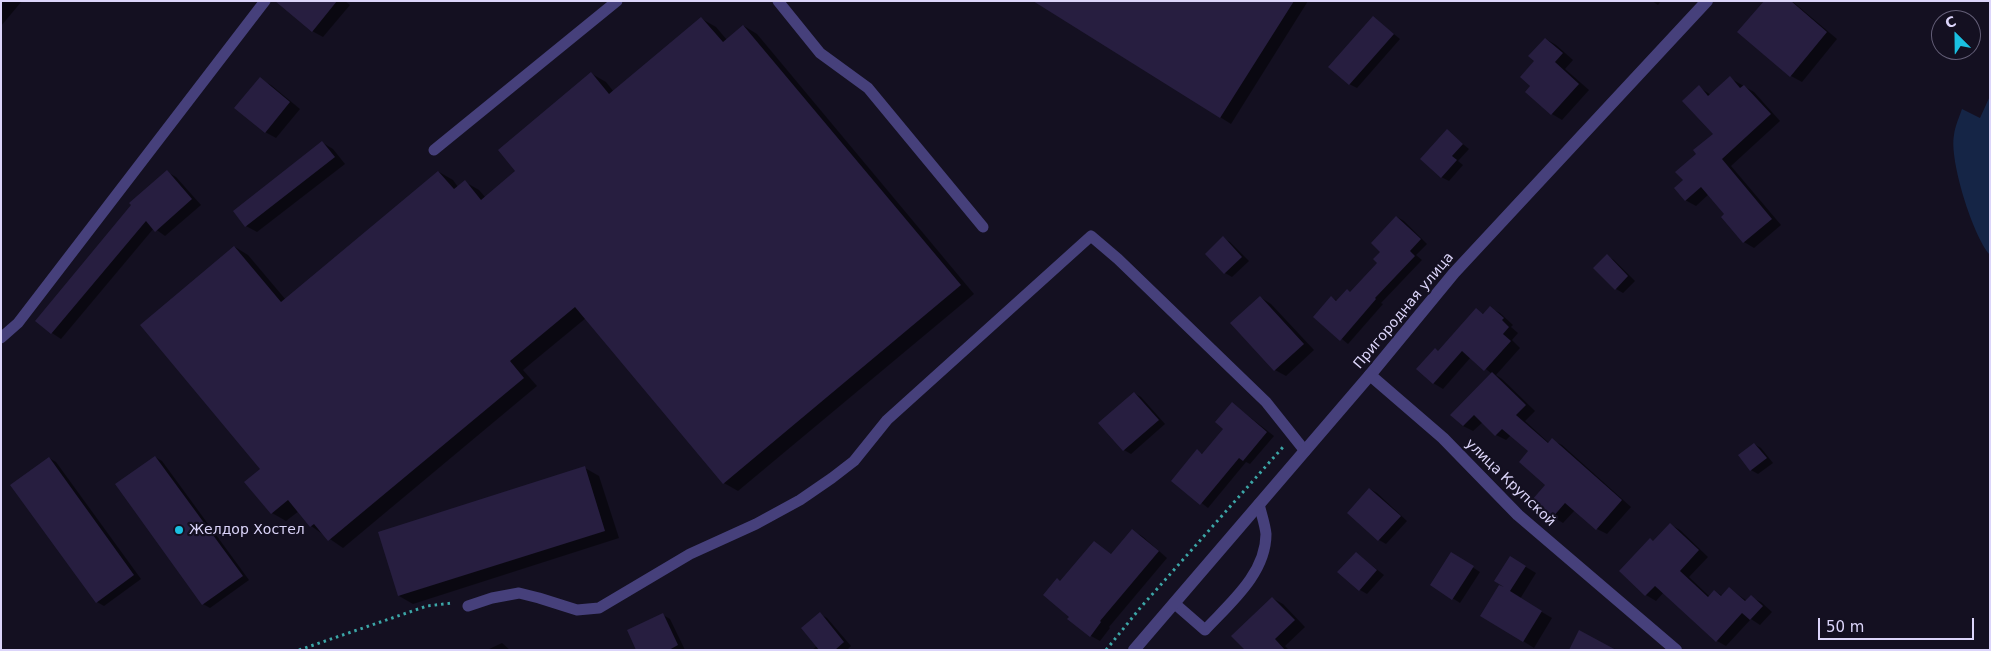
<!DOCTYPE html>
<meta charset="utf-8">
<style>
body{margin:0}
#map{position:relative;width:1991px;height:651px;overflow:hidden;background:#141021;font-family:"DejaVu Sans",sans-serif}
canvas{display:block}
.frame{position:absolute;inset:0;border:2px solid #dcd5fa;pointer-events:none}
.north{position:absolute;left:1931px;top:10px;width:50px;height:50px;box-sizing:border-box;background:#141021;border:1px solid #645f78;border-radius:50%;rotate:337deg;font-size:14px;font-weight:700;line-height:20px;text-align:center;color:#dcd5fa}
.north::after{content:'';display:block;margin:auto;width:18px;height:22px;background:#1ac0e1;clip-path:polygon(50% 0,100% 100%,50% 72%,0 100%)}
.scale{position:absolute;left:1818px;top:618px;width:156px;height:22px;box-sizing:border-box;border:2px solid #dcd5fa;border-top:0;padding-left:6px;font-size:15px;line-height:18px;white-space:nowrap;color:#dcd5fa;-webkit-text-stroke:4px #141021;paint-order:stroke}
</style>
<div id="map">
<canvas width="1991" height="651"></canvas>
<div class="frame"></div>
<div class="north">С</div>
<div class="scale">50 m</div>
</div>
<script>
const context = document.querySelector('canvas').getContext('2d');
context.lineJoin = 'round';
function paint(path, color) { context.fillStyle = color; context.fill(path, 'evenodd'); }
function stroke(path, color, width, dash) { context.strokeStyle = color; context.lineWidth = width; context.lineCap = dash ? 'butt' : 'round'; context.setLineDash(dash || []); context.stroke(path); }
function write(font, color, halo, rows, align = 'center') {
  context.font = font + ' "DejaVu Sans",sans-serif'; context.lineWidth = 4.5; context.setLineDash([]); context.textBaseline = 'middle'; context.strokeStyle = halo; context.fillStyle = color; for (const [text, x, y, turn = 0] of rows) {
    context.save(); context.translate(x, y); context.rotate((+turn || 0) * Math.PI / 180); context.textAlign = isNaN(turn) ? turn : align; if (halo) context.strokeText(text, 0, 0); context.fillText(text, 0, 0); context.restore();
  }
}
paint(new Path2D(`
 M1990,96V255C1973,236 1949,160 1954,135C1955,126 1959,118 1962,109L1980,118Z`), '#152546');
paint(new Path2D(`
 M1,1H22L1,26Z
 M281,1H345L350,5L323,37L312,31Z
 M1036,1H1308L1231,124Z
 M1652,1H1661L1658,5Z
 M1765,1H1792L1837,39L1802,82L1791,76Z
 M1373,17L1400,39L1357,88L1349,84Z
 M702,19L716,27L727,40L744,26L757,34L974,294L738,491L724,483L586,318L523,370L537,386L343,548L311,526L299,511L286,521L272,513L246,482L261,469L235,247L248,255L286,300L439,172L453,180L458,187L465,182L479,190L486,198L517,171L592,74L606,82L614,92Z
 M1546,39L1556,45L1573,60L1565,69L1589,90L1562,120L1552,114L1536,61Z
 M1730,78L1754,92L1780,121L1731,166L1781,225L1754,248L1744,242L1726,215L1709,194L1696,206L1685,200L1684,180L1698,154L1715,134L1699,87L1711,95Z
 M260,79L271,85L300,109L276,138L265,132Z
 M1447,131L1469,149L1458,161L1463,165L1449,181L1441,177Z
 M323,143L333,149L345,164L257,232L246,226Z
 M167,172L176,177L201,205L165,236L154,228L61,339L52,333L36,321L133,205Z
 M1397,217L1404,221L1427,244L1416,255L1422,260L1381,303L1383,304L1348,344L1315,317L1332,298L1338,301L1351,293L1379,263Z
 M1223,238L1230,242L1249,261L1232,277L1225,273Z
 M1607,256L1614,260L1635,281L1623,293L1616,289Z
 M1260,297L1271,304L1314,350L1286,376L1275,370Z
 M1490,308L1500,313L1513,325L1511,327L1518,333L1512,340L1520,348L1496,375L1502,379L1535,411L1525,421L1549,443L1552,440L1562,445L1631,507L1607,534L1597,529L1575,510L1563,523L1553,517L1533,500L1546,485L1530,451L1511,435L1506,440L1496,435L1483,422L1473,431L1463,426L1492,374L1471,357L1443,389L1433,383L1438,352L1476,310L1484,314Z
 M1134,393L1141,397L1165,424L1131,454L1124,450Z
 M1233,404L1274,436L1250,464L1246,462L1208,508L1173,481L1197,451L1203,454L1225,429Z
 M1754,444L1761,448L1773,463L1758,474L1751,470L1740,456Z
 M155,457L162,461L249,580L210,608L203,604Z
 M49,458L56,462L141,579L104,606L97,602Z
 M585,468L599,476L619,538L413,604L399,596Z
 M1370,489L1377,493L1407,521L1386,544L1379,540Z
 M1671,525L1680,530L1708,557L1689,577L1710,597L1714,591L1723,596L1730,589L1747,601L1751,597L1761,602L1772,612L1760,625L1751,619L1726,646L1717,641L1664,592L1656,601L1646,595L1620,571L1654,542Z
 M1133,531L1142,536L1167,558L1109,627L1110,628L1100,641L1091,636L1071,617L1061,582L1095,543L1112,555Z
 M1356,553L1384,575L1367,594L1360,590Z
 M1452,554L1480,572L1460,603L1432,585Z
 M1521,564L1536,573L1520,599L1552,618L1534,648L1523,641L1506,590Z
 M1272,598L1283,604L1305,627L1285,646L1289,650H1247Z
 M820,614L827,618L851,646L847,650H812L817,646Z
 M663,615L670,619L685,650H637Z
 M502,643L510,650H487Z`), '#0007');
paint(new Path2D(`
 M275,1H337L312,32Z
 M1033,1H1294L1220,118Z
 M1764,1H1791L1827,32L1790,77L1737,32Z
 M1373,16L1394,34L1349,85L1328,67Z
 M701,17L723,42L743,25L961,285L723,484L575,307L510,361L524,378L328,541L314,524L310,527L288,500L271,514L244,482L260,469L140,325L234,246L281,302L438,171L454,189L465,180L481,200L515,171L498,150L591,72L609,94Z
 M1545,38L1563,53L1555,62L1579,84L1551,115L1525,92L1530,86L1520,77L1534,61L1528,56Z
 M1730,76L1740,88L1744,85L1771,114L1722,159L1772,219L1743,243L1721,217L1724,214L1701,187L1685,201L1674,188L1683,180L1675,172L1696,154L1693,150L1713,134L1682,101L1699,85L1708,96Z
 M260,77L290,102L265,133L234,108Z
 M1447,129L1463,144L1452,156L1457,160L1441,178L1420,159Z
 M322,141L335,157L245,227L233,211Z
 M167,170L192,199L155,232L146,221L51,334L35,321L131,205L129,203Z
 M1396,216L1421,239L1410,251L1415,256L1375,298L1376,299L1340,341L1313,317L1331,296L1336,301L1347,289L1350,292L1377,263L1373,259L1380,252L1371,243Z
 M1223,236L1242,257L1224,274L1205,254Z
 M1607,254L1628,276L1615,290L1593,268Z
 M1260,296L1304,344L1274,371L1230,323Z
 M1490,306L1504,318L1502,320L1509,327L1503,334L1511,341L1484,371L1462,351L1433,384L1416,369L1435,348L1438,351L1476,308L1483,314Z
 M1492,372L1526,405L1516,415L1548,443L1552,438L1622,500L1596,530L1565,503L1552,518L1532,500L1545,485L1519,462L1528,451L1502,429L1495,436L1474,415L1463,426L1450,415Z
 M1134,392L1159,420L1123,451L1098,423Z
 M1232,402L1267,432L1243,461L1239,458L1200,505L1171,481L1197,449L1202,454L1223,429L1215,422Z
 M1754,443L1767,458L1750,471L1738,455Z
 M155,456L243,576L202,605L115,484Z
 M49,457L134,575L96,603L10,485Z
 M585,466L605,531L398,596L378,532Z
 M1369,488L1401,516L1378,541L1347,513Z
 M1670,523L1699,550L1680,571L1708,597L1714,590L1721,596L1729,587L1745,601L1751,595L1763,606L1750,620L1742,613L1716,642L1655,586L1645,596L1619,571L1650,538L1653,541Z
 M1132,529L1159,551L1100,621L1101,622L1090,637L1067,619L1069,617L1043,595L1057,578L1060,581L1094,541L1111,554Z
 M1356,552L1377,570L1359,591L1337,572Z
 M1451,552L1474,566L1452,600L1430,585Z
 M1510,556L1526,566L1510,591L1542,611L1523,642L1480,616L1499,585L1504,587L1494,581Z
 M1272,597L1295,620L1275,639L1285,650H1245L1231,636Z
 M820,612L844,642L835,650H819L801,628Z
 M663,613L678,645L669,650H636L627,630Z
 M1579,630L1616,650H1569Z`), '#271e40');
stroke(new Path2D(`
 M299,650L427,606L453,603
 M1106,650L1141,607L1283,447`), '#3ca6a7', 3, [2.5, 4]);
stroke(new Path2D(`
 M778,1L820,53L868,88L983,227
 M434,150L617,1
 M1,338L18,323L265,1
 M1174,603L1205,630C1229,604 1266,574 1266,534C1265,524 1261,513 1259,504
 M468,606L492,598L519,593L539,598L577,610L599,608L690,554L756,524L800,500L832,478L854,461L887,420L1091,236L1118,259L1266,402L1305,451`), '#46407b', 11);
stroke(new Path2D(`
 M1370,375L1443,438L1518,515L1676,650`), '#46407b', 12);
stroke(new Path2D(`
 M1134,650L1370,375L1454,273L1707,1`), '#46407b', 12);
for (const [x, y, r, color] of [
 [179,530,5,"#1ac0e1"]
]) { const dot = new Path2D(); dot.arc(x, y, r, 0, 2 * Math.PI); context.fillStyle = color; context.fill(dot); stroke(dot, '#141021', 2); }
write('14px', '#dcd5fa', '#141021', [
 ["Пригородная улица",1404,311,-50],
 ["улица Крупской",1510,483,44]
]);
write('14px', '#dcd5fa', '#141021', [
 ["Желдор Хостел",189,530]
], 'left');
</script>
